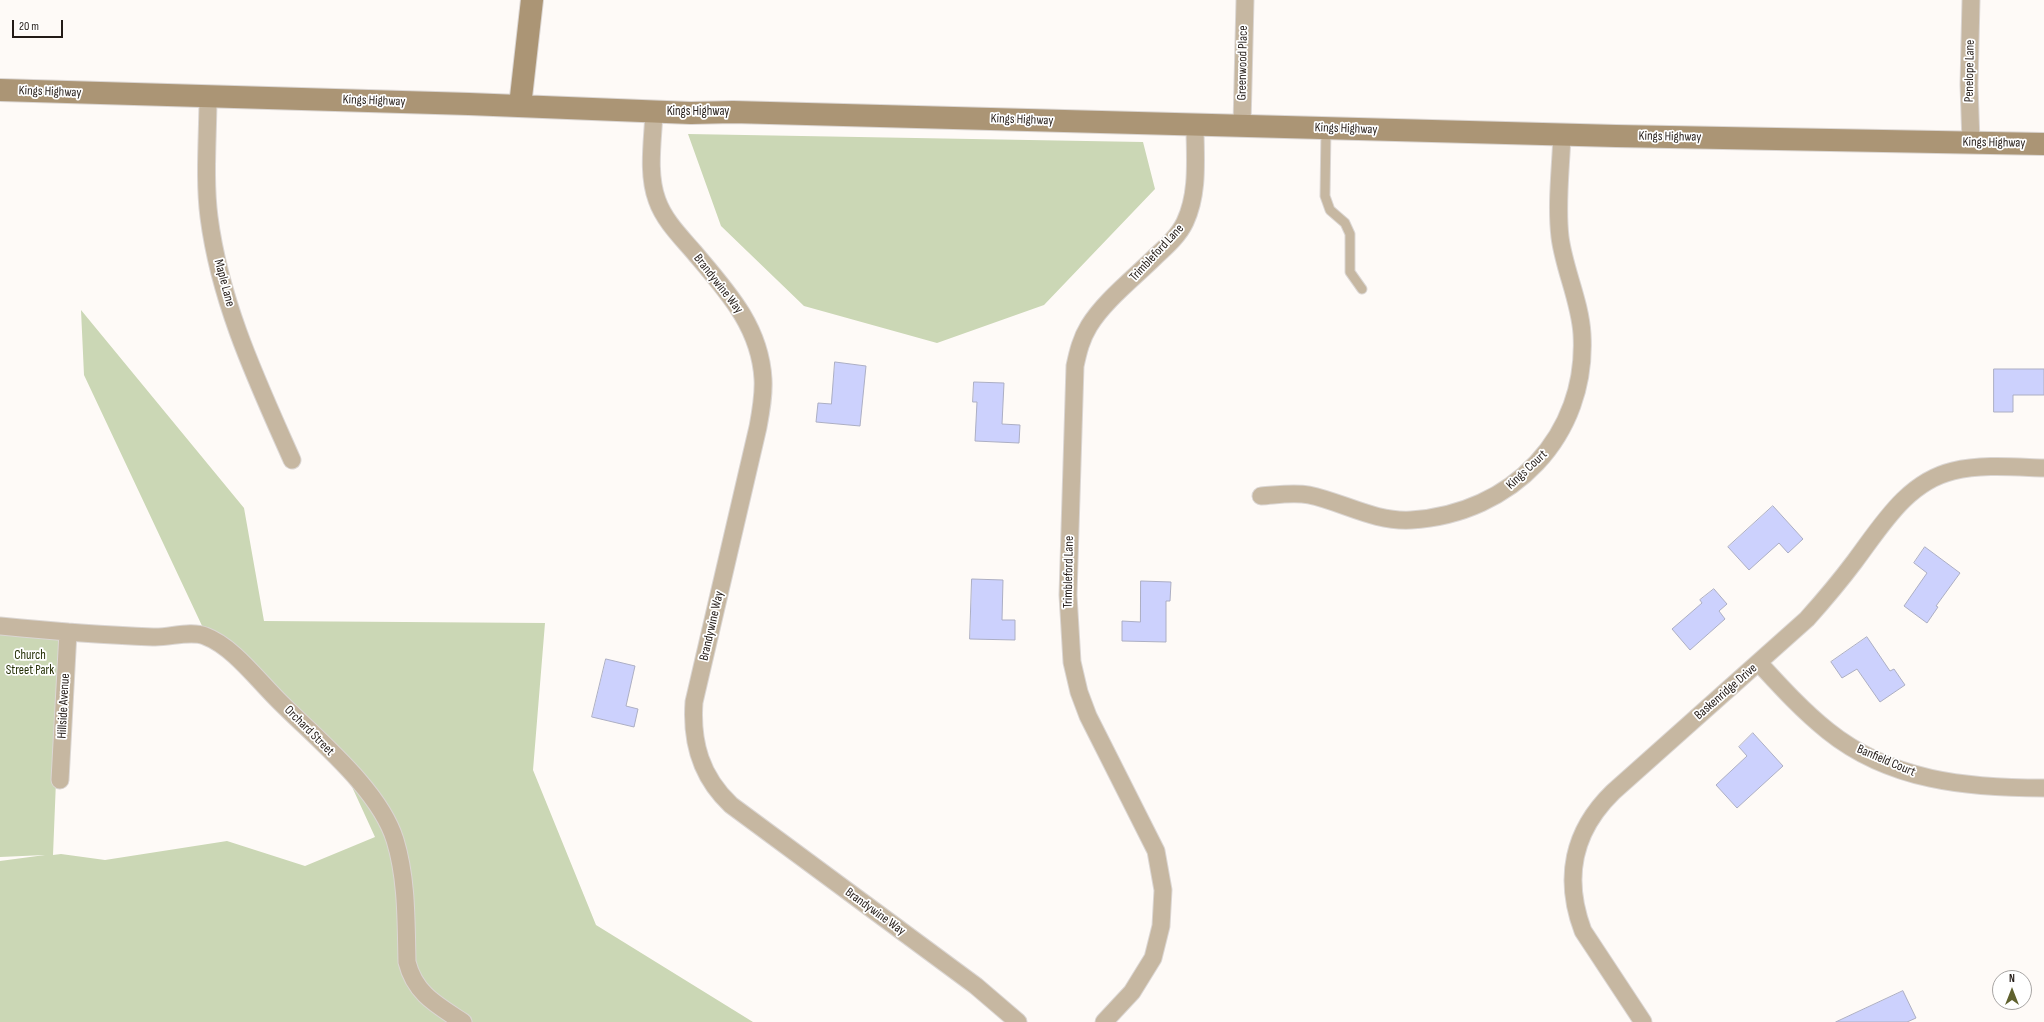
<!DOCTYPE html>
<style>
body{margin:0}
#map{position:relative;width:2044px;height:1022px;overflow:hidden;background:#fefaf7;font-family:"Sofia Sans Condensed",sans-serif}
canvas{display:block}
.north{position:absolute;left:1992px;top:970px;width:40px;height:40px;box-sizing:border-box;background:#fff;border:1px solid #a7a4a2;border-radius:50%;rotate:0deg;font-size:11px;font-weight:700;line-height:16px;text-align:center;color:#231b17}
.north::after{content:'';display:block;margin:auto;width:14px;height:18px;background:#5f612e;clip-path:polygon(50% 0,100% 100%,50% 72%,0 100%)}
.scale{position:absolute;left:12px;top:20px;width:51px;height:18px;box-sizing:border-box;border:2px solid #231b17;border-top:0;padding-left:5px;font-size:12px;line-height:14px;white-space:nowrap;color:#231b17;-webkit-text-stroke:3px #fff;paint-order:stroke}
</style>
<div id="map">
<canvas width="2044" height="1022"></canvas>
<div class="north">N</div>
<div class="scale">20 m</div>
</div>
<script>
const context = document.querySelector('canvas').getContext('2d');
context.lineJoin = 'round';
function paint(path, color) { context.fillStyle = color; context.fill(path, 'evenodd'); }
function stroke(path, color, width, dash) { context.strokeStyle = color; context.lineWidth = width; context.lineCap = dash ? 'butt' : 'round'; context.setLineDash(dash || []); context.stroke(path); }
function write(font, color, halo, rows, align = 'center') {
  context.font = font + ' "Sofia Sans Condensed",sans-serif'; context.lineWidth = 3.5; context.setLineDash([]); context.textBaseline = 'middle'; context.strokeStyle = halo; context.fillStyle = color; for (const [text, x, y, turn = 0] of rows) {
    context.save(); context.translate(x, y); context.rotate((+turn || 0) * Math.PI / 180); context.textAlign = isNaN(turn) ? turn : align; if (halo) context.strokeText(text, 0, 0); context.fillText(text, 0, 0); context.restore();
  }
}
paint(new Path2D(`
 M688,134L1143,142L1155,189L1044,305L937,343L804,306L721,226Z
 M81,310L244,508L264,621L545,623L533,770L596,925L753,1022H0V861L45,855L0,857V629L62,632L53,855L61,854L105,860L227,841L305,866L375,837L337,754L212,647L84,375Z`), '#cbd7b5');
const building = new Path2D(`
 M835,362L866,366L860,426L816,422L818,403L831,404Z
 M1994,369H2044V395H2013V412H1994Z
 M974,382L1004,383L1002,424L1020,425L1019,443L975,441L977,402H973Z
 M1773,506L1803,539L1788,553L1779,543L1749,570L1728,547Z
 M1925,547L1960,573L1936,606L1938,607L1927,623L1904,606L1927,573L1914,563Z
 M972,579L1003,580L1002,620H1015V640L970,639Z
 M1141,581L1171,582L1170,601H1166V642L1122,641V621L1140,622Z
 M1714,589L1727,604L1719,611L1725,619L1690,650L1672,629L1702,603L1700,600Z
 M1867,637L1890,671L1894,669L1905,685L1880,702L1857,669L1842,678L1831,662Z
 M606,659L635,666L626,706L638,709L634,727L592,717Z
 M1753,733L1783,766L1737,808L1716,785L1747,756L1739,747Z
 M1903,991L1916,1018L1907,1022H1836Z`);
paint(building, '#ccd1fd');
stroke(building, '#acaec3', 1);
const lane = new Path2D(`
 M1326,128L1325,196L1330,210L1345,223L1350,234V272L1362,289`);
const street = new Path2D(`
 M208,96C208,135 204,178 209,217C220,303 257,381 292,460
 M654,112C653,140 647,173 657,200C664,220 680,236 693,251C726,290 760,326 763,379C764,395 761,411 758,427L694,702C691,743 701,777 731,805L976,986L1018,1022
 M1242,125L1245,0
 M1971,142L1969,85L1971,0
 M1261,496C1277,495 1293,492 1309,495C1343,502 1374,522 1411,520C1512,514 1588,436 1582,334C1580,301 1564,269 1560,237C1556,203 1561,167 1562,134
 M0,626C51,631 102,635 153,637C169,638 190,630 205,636C232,646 256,678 276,698C314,737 379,788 395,840C407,879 406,922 407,962C415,994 437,1005 463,1022
 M1759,663C1781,687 1803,711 1828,731C1890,781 1968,788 2044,788
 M60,780L68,632
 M1104,1022L1132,992L1153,958L1161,926L1163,890L1156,851L1088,716L1079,692L1072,662L1068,595L1075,366C1078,352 1081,339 1089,326C1104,301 1135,277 1156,256C1167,246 1179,235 1185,222C1199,192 1195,158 1195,126
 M1643,1022L1583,931C1563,878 1573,831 1613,792L1807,619C1824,600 1840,581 1855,561C1882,525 1907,482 1953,471C1982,464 2014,467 2044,468`);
const secondary = new Path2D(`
 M0,90L469,104L691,113L733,112L1616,136L2044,144
 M520,106L532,0`);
stroke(lane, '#dbd6d3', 11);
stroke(street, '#dbd6d3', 19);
stroke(secondary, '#dbd6d3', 24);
stroke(lane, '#c6b7a1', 9);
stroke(street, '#c6b7a1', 17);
stroke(secondary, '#ab9575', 22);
write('13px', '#231b17', '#fff', [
 ["Greenwood Place",1243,63,-89],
 ["Penelope Lane",1970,71,-89],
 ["Kings Highway",50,92,2],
 ["Kings Highway",374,101,2],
 ["Kings Highway",698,112],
 ["Kings Highway",1022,120,2],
 ["Kings Highway",1346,129,2],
 ["Kings Highway",1670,137,1],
 ["Kings Highway",1994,143,1],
 ["Trimbleford Lane",1157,253,-47],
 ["Maple Lane",224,283,75],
 ["Brandywine Way",718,284,52],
 ["Kings Court",1527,470,-43],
 ["Trimbleford Lane",1069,572,-89],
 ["Brandywine Way",712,626,-77],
 ["Baskenridge Drive",1726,692,-41],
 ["Hillside Avenue",64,706,-87],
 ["Orchard Street",309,731,45],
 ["Banfield Court",1886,761,23],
 ["Brandywine Way",875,912,36]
]);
write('13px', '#242f05', '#fff', [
 ["Church",30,656],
 ["Street Park",30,671]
]);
</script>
